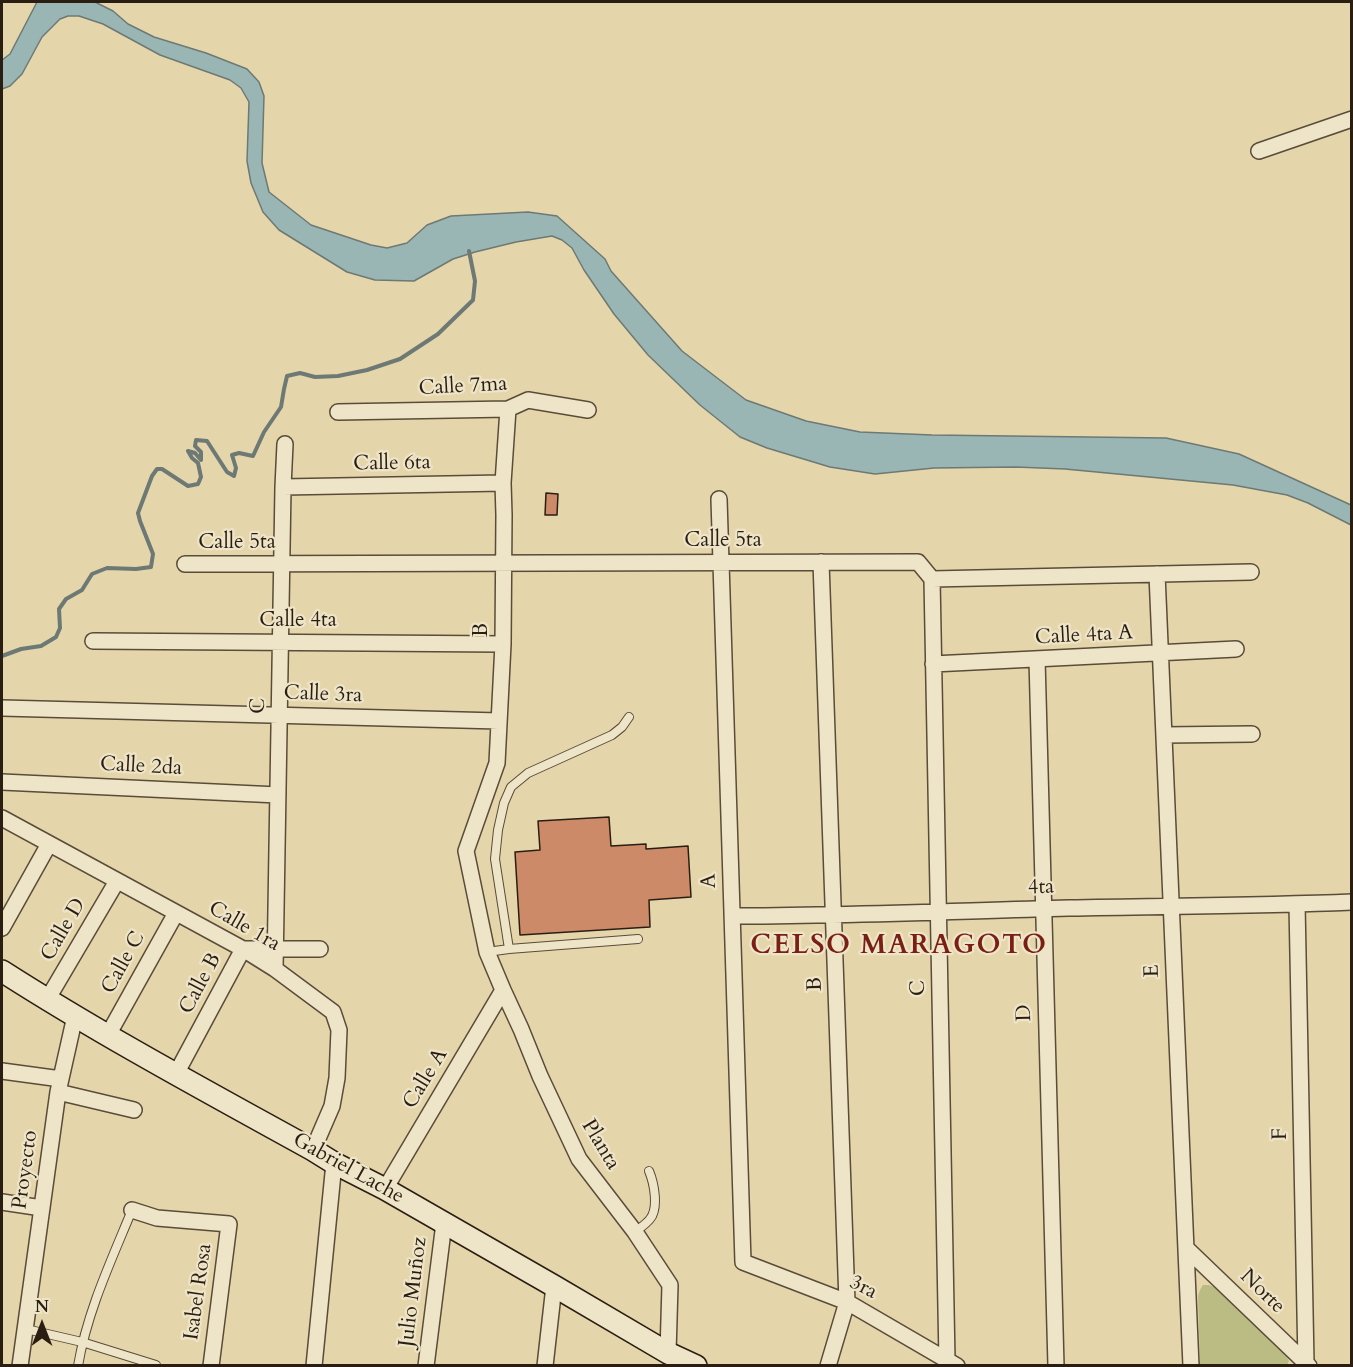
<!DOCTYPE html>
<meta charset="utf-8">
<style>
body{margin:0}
#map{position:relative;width:1353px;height:1367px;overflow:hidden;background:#e5d5aa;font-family:Cardo,serif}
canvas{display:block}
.frame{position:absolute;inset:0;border:3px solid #2a1e13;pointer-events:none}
.north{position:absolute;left:12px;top:1295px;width:60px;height:60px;-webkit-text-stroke:4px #eee4c8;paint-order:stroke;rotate:0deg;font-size:16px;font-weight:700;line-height:24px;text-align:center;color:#2a1e13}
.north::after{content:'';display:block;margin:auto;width:21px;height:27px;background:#2a1e13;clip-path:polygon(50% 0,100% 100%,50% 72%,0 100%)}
</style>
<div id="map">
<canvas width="1353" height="1367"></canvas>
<div class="frame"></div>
<div class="north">N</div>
</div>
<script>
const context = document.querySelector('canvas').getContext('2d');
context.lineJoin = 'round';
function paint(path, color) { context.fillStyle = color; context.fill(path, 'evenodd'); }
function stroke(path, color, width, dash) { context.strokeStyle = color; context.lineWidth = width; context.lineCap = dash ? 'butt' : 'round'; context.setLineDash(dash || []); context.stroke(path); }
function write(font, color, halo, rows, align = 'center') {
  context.font = font + ' Cardo,serif'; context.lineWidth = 4.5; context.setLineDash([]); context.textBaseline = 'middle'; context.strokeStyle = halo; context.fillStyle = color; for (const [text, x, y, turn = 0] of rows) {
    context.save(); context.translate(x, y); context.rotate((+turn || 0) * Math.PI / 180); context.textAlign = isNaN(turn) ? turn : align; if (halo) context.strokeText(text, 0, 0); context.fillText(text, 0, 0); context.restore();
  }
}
paint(new Path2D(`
 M1203,1285H1209L1214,1287L1285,1354L1289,1361L1287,1365H1200L1198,1296L1200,1290Z`), '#bbbb84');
const water = new Path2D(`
 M37,2H95L113,11L128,24L154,37L206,53L247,69L259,82L264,96L262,163L269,192L311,225L371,245L387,248L407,243L427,225L451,216L528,212L557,216L605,259L611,271L682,351L712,374L746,400L806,421L860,432L932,435L1166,438L1239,454L1351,505V525L1308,503L1287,495L1233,485L1065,469L1016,467L934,468L875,474L830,467L767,448L740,437L700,405L648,355L614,314L584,270L572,248L562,240L552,236L516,242L475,252L453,259L414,281L375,280L347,272L279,230L263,212L251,183L247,161L249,102L241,88L230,80L160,55L103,24L79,16H68L60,19L42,37L22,74L10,86L2,89V60L10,54Z`);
paint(water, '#9ab6b4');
stroke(water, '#6d7974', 1.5);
stroke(new Path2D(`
 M2,656L21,649L41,646L56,637L60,628L59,609L66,599L82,590L92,574L107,568L136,569L151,567L153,554L140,521L138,513L152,476L157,469H162L188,486L198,484L201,477L198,463L192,458L188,451L195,453L201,460V452L195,446L196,440L207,441L227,472L234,476L236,468L232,455L239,453L253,456L264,432L281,407L284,389L287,376L300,373L315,377L338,376L367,370L400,359L438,334L473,300L475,281L469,251`), '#6d7974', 4);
const building = new Path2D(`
 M546,493L558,494L557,515H545Z
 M609,817L611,846L646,844V849L688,846L691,897L649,900L650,927L520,935L515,852L540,850L538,821Z`);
paint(building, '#cd8a68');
stroke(building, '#2a1e13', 1.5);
const lane = new Path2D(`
 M509,949L495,859L498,830L504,803L511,787L528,773L612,735L622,727L629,717
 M487,952L509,949L638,939
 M635,1232C640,1228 646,1224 650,1219C659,1208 654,1183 649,1171
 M26,1329L82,1342L156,1365
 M78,1366C87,1312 111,1261 132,1210`);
const street = new Path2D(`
 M1259,151L1352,119
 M508,409L503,483L504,515L503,644L497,763L466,851L487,952L503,990L521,1029L540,1076L579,1159L635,1232L670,1285L668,1353
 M338,412L508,409L528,400L588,410
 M283,487L503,483
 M719,499L743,1262L847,1302L957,1366
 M821,562L847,1302L828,1366
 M185,564L918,562L932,579L1251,572
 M1157,574L1191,1366
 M932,579L947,1360
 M93,641L503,644
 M1037,659L1056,1366
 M933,664L1236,649
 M2,708L499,721
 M1164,735L1252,734
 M2,782L278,795
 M2,818L243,949L275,969L333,1012L339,1030L337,1078L332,1106L313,1150
 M1297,904L1306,1363L1303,1366
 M732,916C844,916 956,911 1069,908C1163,906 1257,906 1352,902
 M2,928L49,844
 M275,969L283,487L285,444
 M47,1000L117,881
 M108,1035L176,913
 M2,1071L61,1079
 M176,1074L243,949H320
 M58,1092L134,1110
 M385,1189L503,990
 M2,1202L42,1208
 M132,1210L157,1218L229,1224L211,1366
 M1186,1248L1309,1366
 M20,1366L58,1092L75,1016
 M314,1366L334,1163
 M426,1366L444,1223
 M545,1366L554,1286`);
const secondary = new Path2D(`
 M2,971C102,1035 208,1092 313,1150L334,1163L385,1189L554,1286L668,1353L696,1366`);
stroke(lane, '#594c39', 10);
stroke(street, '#594c39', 18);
stroke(secondary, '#2a1e13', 24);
stroke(lane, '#eee4c8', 8);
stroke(street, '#eee4c8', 15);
stroke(secondary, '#eee4c8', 21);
write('21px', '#2a1e13', '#eee4c8', [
 ["Calle 7ma",463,387,-3],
 ["Calle 6ta",392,464,-1],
 ["Calle 5ta",723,541],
 ["Calle 5ta",237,543],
 ["Calle 4ta",298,621],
 ["B",482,630,-90],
 ["Calle 4ta A",1084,636,-3],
 ["Calle 3ra",323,695,2],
 ["C",259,706,-89],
 ["Calle 2da",141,767,3],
 ["A",710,881,-92],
 ["4ta",1041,888,-2],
 ["Calle 1ra",244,927,30],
 ["Calle D",64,930,-60],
 ["Calle C",124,963,-61],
 ["E",1153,971,-92],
 ["Calle B",201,984,-62],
 ["B",816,984,-92],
 ["C",919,988,-91],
 ["D",1025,1013,-92],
 ["Calle A",426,1079,-59],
 ["F",1281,1134,-91],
 ["Planta",600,1145,59],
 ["Gabriel Lache",348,1169,29],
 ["Proyecto",26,1170,-82],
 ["3ra",863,1288,27],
 ["Isabel Rosa",199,1292,-82],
 ["Julio Muñoz",414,1292,-83],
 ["Norte",1262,1292,44]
]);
context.letterSpacing = '1.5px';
write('bold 27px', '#7a1f14', '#eee4c8', [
 ["CELSO MARAGOTO",899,947]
]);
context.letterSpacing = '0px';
</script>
